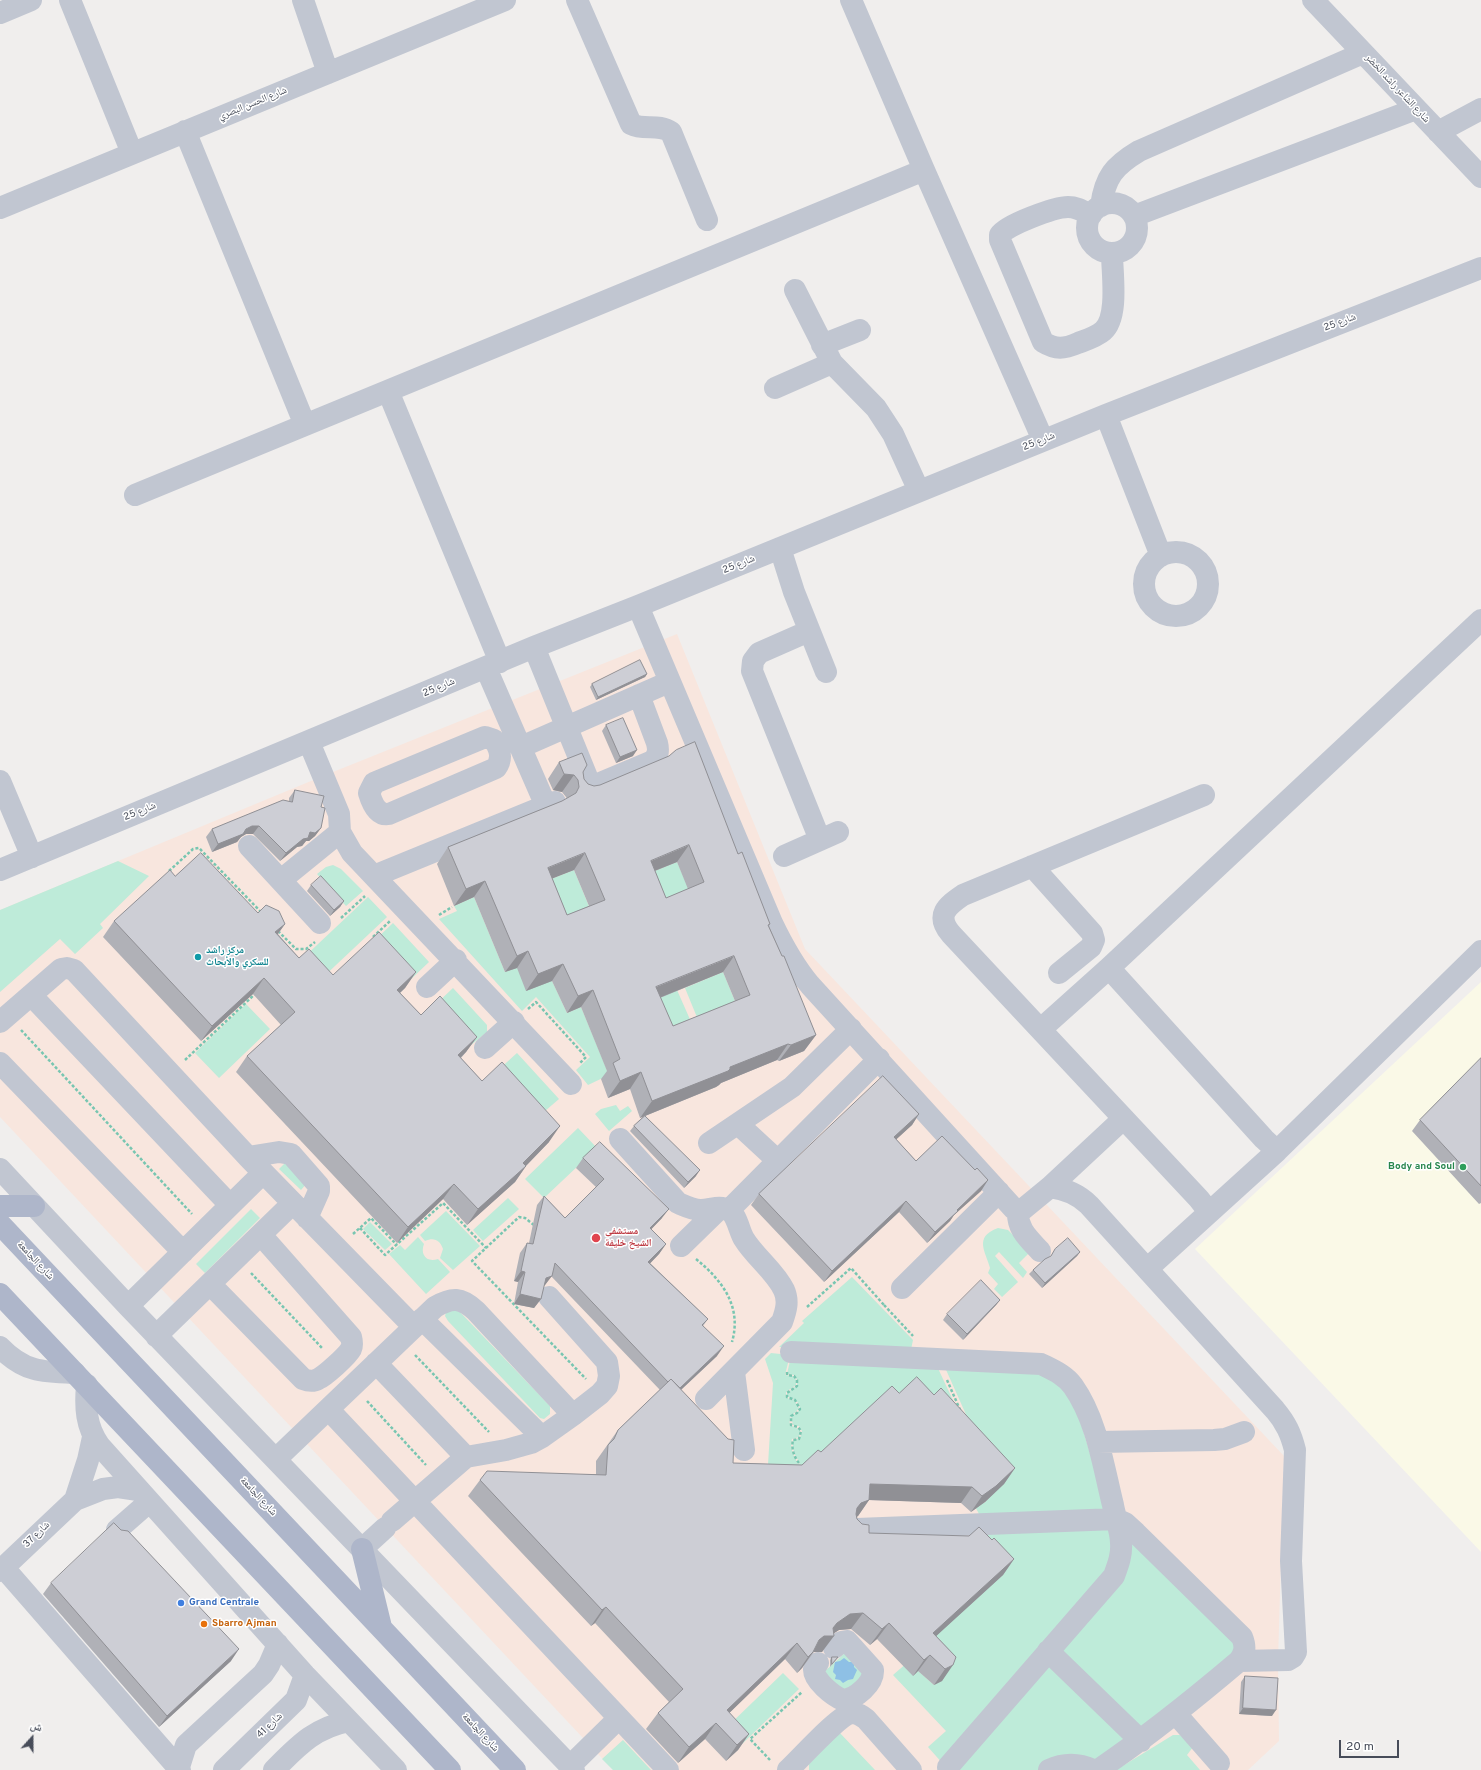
<!DOCTYPE html>
<meta charset="utf-8">
<style>
body{margin:0}
#map{position:relative;width:1481px;height:1770px;overflow:hidden;background:#f0eeed;font-family:Overpass,"Noto Naskh Arabic",sans-serif}
canvas{display:block}
.north{position:absolute;left:12px;top:1718px;width:40px;height:40px;-webkit-text-stroke:3px #fff;paint-order:stroke;rotate:21deg;font-size:11px;font-weight:700;line-height:16px;text-align:center;color:#474c59}
.north::after{content:'';display:block;margin:auto;width:14px;height:18px;background:#474c59;clip-path:polygon(50% 0,100% 100%,50% 72%,0 100%)}
.scale{position:absolute;left:1339px;top:1740px;width:60px;height:18px;box-sizing:border-box;border:2px solid #474c59;border-top:0;padding-left:5px;font-size:12px;line-height:14px;white-space:nowrap;color:#474c59;-webkit-text-stroke:3px #fff;paint-order:stroke}
</style>
<div id="map">
<canvas width="1481" height="1770"></canvas>
<div class="north">ش</div>
<div class="scale">20 m</div>
</div>
<script>
const context = document.querySelector('canvas').getContext('2d');
context.lineJoin = 'round';
function paint(path, color) { context.fillStyle = color; context.fill(path, 'evenodd'); }
function stroke(path, color, width, dash) { context.strokeStyle = color; context.lineWidth = width; context.lineCap = dash ? 'butt' : 'round'; context.setLineDash(dash || []); context.stroke(path); }
function write(font, color, halo, rows, align = 'center') {
  context.font = font + ' Overpass,"Noto Naskh Arabic",sans-serif'; context.lineWidth = 3; context.setLineDash([]); context.textBaseline = 'middle'; context.strokeStyle = halo; context.fillStyle = color; for (const [text, x, y, turn = 0] of rows) {
    context.save(); context.translate(x, y); context.rotate((+turn || 0) * Math.PI / 180); context.textAlign = isNaN(turn) ? turn : align; if (halo) context.strokeText(text, 0, 0); context.fillText(text, 0, 0); context.restore();
  }
}
paint(new Path2D(`
 M1481,982V1552L1195,1249Z`), '#faf9e7');
paint(new Path2D(`
 M677,634L805,949L1284,1456L1278,1661L1279,1741L1248,1770H613L0,1117V910L323,776Z`), '#f8e6de');
paint(new Path2D(`
 M118,861L149,876L100,924L103,928L75,954L60,939L0,992V910Z
 M677,862L693,899L654,914L639,877Z
 M333,865L341,869L363,891L346,906L317,874L326,867Z
 M574,870L593,916L555,931L536,885Z
 M368,897L387,917L319,981L300,961Z
 M474,897L505,972L517,967L552,981L567,1013L581,1007L609,1075L588,1085L576,1070L590,1057L536,997L522,1011L439,919L457,911L454,906Z
 M393,923L429,962L409,981L373,942Z
 M723,972L739,1011L701,1027L685,988Z
 M453,988L487,1025V1032L471,1045L434,1006Z
 M677,990L696,1033L677,1041L644,1004Z
 M246,1004L270,1029L219,1078L195,1053Z
 M517,1053L559,1099L538,1117L496,1072Z
 M616,1105L620,1111L628,1106L632,1111L609,1131L595,1114L601,1109Z
 M578,1128L597,1148L544,1198L525,1179Z
 M286,1162L307,1183L301,1190L279,1169Z
 M508,1198L519,1209L483,1241L473,1230Z
 M251,1209L260,1218L205,1273L196,1264Z
 M446,1211L480,1246L453,1270L440,1258L443,1249C440,1240 434,1237 425,1241L420,1235Z
 M370,1222L392,1244L385,1250L363,1229Z
 M998,1228L1008,1230L1030,1252L1019,1263L1027,1272L1023,1278L999,1252L995,1256L1018,1282L1002,1297L994,1289L998,1284L988,1273L990,1268C986,1252 973,1237 998,1228Z
 M418,1237L424,1244C420,1254 426,1263 438,1259L450,1272L426,1294L389,1254L400,1245L405,1250Z
 M852,1277L913,1340L910,1354L779,1347L804,1323L802,1321Z
 M447,1309L459,1311L550,1406V1414L544,1419L540,1418L448,1321L445,1316Z
 M771,1353L790,1355L785,1375L793,1376L796,1380V1385L786,1392V1396L789,1399L794,1400L799,1408C794,1415 788,1415 790,1425L800,1430L799,1437L792,1439C789,1447 794,1457 798,1464L800,1463C795,1456 792,1449 793,1440L800,1438L802,1431L799,1426L793,1425L791,1416L797,1413L800,1409C799,1399 793,1401 787,1396V1393L797,1385V1380L794,1375L787,1374L791,1356L935,1362L967,1430L972,1428L943,1363L1023,1366L1071,1390L1107,1510L983,1521L973,1503L978,1499L984,1503L1003,1484L810,1468L767,1481L773,1383L765,1359Z
 M1110,1526L1117,1557L944,1765L928,1747L946,1731L893,1675L908,1662L934,1685L922,1649L976,1529Z
 M1132,1533L1243,1647L1140,1733L1061,1657L1065,1638Z
 M846,1652L865,1672L851,1690L835,1689L825,1671Z
 M1047,1662L1129,1734L1091,1767L1045,1770H950Z
 M783,1673L799,1689L741,1745L725,1729Z
 M839,1732L875,1770H809V1764Z
 M1173,1735H1180L1193,1747L1187,1755L1200,1770H1116Z
 M623,1740L651,1770H613L602,1759Z`), '#beebd9');
paint(new Path2D(`
 M844,1658L849,1662H854V1667L857,1670L853,1679L848,1680L843,1683L840,1680L835,1679L836,1675L833,1672L835,1662L840,1661Z`), '#8ec0e5');
stroke(new Path2D(`
 M169,871L193,849L199,848L261,912
 M439,915L452,907
 M341,918L365,896
 M278,931L296,949H306L315,942
 M373,937L390,921
 M528,1009L536,1002L586,1057L580,1063
 M21,1030L192,1214
 M185,1060L256,993
 M534,1225L525,1218L519,1217L472,1261L586,1379
 M360,1228L385,1255L443,1203L486,1248
 M353,1234L371,1218L397,1245
 M696,1259C723,1281 742,1307 732,1342
 M251,1273L323,1349
 M884,1305L913,1336
 M807,1307L851,1268L884,1305
 M415,1355L489,1432
 M787,1372V1375L794,1376L797,1380V1386L787,1393V1397L795,1400L800,1409L797,1413L791,1416V1425L798,1427L801,1431L799,1439L793,1440C791,1448 794,1457 799,1463
 M947,1380L961,1412
 M367,1401L426,1465
 M770,1760L750,1739L802,1692`), '#78c6b1', 2.5, [3, 2]);
stroke(new Path2D(`
 M70,0L132,153
 M303,0L328,73
 M577,0L631,124C644,131 658,123 671,132L707,220
 M851,0L924,170L1043,440
 M1313,0L1481,177
 M0,13L31,0
 M185,131L305,425
 M1438,132L1481,109
 M1087 228a25 25 0 1 1 50 0a25 25 0 1 1-50 0Z
 M1101,206C1105,177 1114,166 1139,151L1363,53
 M0,208L505,0
 M1091,215C1083,211 1077,207 1068,207C1055,207 1006,225 1000,235V240L1043,342C1056,350 1064,349 1078,343C1086,340 1096,337 1103,331C1119,317 1112,273 1112,253
 M1134,216L1416,109
 M795,290L832,363L876,408L893,434L919,491
 M822,345L860,330
 M775,388L832,363
 M388,391L500,662
 M1106,415L1161,556
 M135,495L924,170
 M780,548L794,592L826,672
 M1144 584a32 32 0 1 1 64 0a32 32 0 1 1-64 0Z
 M638,606L772,923C783,946 794,966 810,985L1014,1209L1022,1210L1050,1187L1123,1119
 M809,631L759,653L753,661L752,671L820,840
 M534,647L591,787
 M486,668L546,806
 M485,737L494,740C500,749 503,758 496,768L389,814C377,816 372,803 369,793L374,783Z
 M309,742L339,814L340,832L352,853L571,1084
 M521,747L669,682
 M0,781L32,857
 M584,790L653,761C658,755 659,751 657,743L639,695
 M1204,795L963,895C947,906 935,915 951,934L1199,1199L1209,1212
 M249,846L320,923
 M784,856L838,832
 M1032,866L1092,933L1094,940L1091,947L1059,973
 M0,870L534,647L638,606L1106,415L1481,268
 M374,876L555,802
 M281,880L340,832
 M1109,968L1264,1139L1277,1151
 M427,987L456,960
 M31,995L230,1205
 M0,1022L61,969L67,968L74,970L248,1157L414,1327
 M1041,1029L1109,968L1481,620
 M485,1048L514,1022
 M0,1063L183,1252
 M738,1124L778,1161
 M620,1139L678,1203C685,1206 693,1210 701,1210C710,1210 720,1205 728,1210C737,1214 739,1231 744,1239C755,1257 775,1271 784,1290C789,1301 786,1311 782,1322L706,1399
 M709,1143L792,1087L851,1029
 M248,1157L279,1152L291,1154L319,1186V1191L307,1218
 M0,1169L128,1306L574,1770
 M1050,1187C1066,1189 1078,1194 1089,1205L1275,1410C1286,1423 1291,1434 1295,1450L1291,1561L1296,1652L1293,1657L1288,1660L1239,1661
 M729,1210L879,1059
 M1018,1211C1017,1229 1028,1238 1040,1251
 M681,1246L720,1208
 M1147,1269L1277,1151L1481,951
 M210,1284L303,1379C308,1381 313,1382 318,1379C325,1376 347,1356 351,1349C353,1345 352,1341 351,1337L261,1235
 M902,1288L999,1192
 M128,1306L263,1173
 M422,1319L542,1437
 M156,1336L293,1203
 M0,1347C24,1372 43,1372 75,1373
 M791,1352L1041,1364C1053,1370 1065,1375 1073,1386C1097,1420 1103,1465 1113,1505C1115,1517 1121,1531 1121,1543C1122,1555 1118,1565 1114,1576L948,1767
 M376,1363L466,1457
 M734,1372L744,1450
 M87,1385C85,1408 86,1426 99,1445L305,1675L396,1770
 M329,1410L668,1770
 M1098,1442L1214,1440L1225,1439L1244,1432
 M276,1459L435,1307C452,1297 461,1297 476,1311L573,1415
 M75,1500L88,1460L93,1437
 M392,1521L466,1457L506,1450L531,1443L542,1437L573,1415L600,1394L607,1386L609,1376L607,1362L549,1297
 M857,1529L1116,1519L1125,1523L1136,1533L1242,1637C1246,1647 1245,1653 1239,1661C1193,1700 1147,1737 1098,1770
 M117,1530L149,1502
 M362,1549L385,1528
 M4,1568L180,1770
 M0,1571L75,1500L103,1489L118,1487L138,1490
 M1048,1651L1141,1741
 M818,1663L814,1669C813,1680 833,1696 843,1700C856,1699 874,1683 873,1670L847,1641L841,1642L834,1648
 M1176,1714L1219,1763
 M570,1766L619,1718
 M179,1767L186,1745L263,1674L269,1665L278,1644
 M224,1770L296,1700L305,1675
 M274,1770C298,1746 314,1728 349,1721
 M788,1770C799,1760 840,1714 852,1713C858,1713 862,1716 866,1719L911,1770
 M1049,1770C1064,1763 1078,1763 1093,1770`), '#c1c6d1', 22);
stroke(new Path2D(`
 M0,1206H34
 M0,1224L515,1770
 M0,1294L450,1770
 M362,1549L381,1627`), '#aeb6ca', 22);
paint(new Path2D(`
 M647,674L645,677L596,700L590,687L592,684Z
 M606,725L633,756L616,763L602,731Z
 M559,762L583,772L584,779L588,784L738,854L770,924L769,926L816,1035L804,1051L779,1061L777,1060L721,1083L719,1085L716,1087L645,1116L696,1176L684,1188L630,1131L634,1126L644,1116L640,1118L630,1089L608,1098L601,1079L607,1071L581,1007L567,1013L552,981L526,991L517,968L505,972L474,897L454,906L437,864L448,847L562,801L567,799L566,797L562,792L553,790L548,779ZM677,862L688,889L666,898L655,871ZM574,870L589,906L567,915L552,878ZM723,972L735,1001L673,1026L660,998Z
 M295,790L321,807V828L315,836L309,841H306L302,846L297,847L280,861L253,834H246L241,837L237,842L212,852L206,837L212,829L289,801V798Z
 M175,876L258,913L285,924L278,934L299,958L333,975L416,972L405,988L400,993L421,1015L477,1037L466,1052L461,1058L482,1081L549,1142L526,1166L515,1182L467,1225L443,1199L397,1243L236,1072L247,1056L281,1025L253,994L201,1041L103,937L114,921Z
 M311,885L344,901L340,907L330,916L307,891Z
 M1481,1058V1203L1479,1204L1412,1131L1420,1120Z
 M919,1114L912,1125L896,1139L916,1161L975,1170L988,1180L981,1191L954,1215L950,1221L927,1243L899,1212L824,1282L751,1205L759,1194Z
 M583,1158L662,1218L651,1229L666,1244L659,1254L650,1263L708,1319L703,1326L717,1356L681,1390L733,1463L802,1465L821,1452L899,1393L934,1395L1015,1468L1004,1484L985,1502L971,1512L961,1503L869,1500L858,1516L857,1517V1519L869,1533L992,1540L1014,1559L1003,1575L936,1636L956,1657L942,1681L934,1685L918,1671L913,1676L877,1639L870,1645L851,1629L839,1630L833,1633L822,1652H814L802,1668L797,1673L785,1659L729,1713L749,1734L738,1750L726,1761L705,1739L678,1763L646,1729L658,1713L669,1702L595,1623L591,1626L468,1496L480,1480L596,1474V1461L618,1430L660,1390L551,1276L545,1285L544,1286L541,1299L534,1308L514,1304L518,1282L514,1281L520,1253L527,1243H529L537,1205L544,1196L565,1218L596,1187L576,1168Z
 M1055,1249L1080,1252L1077,1256L1042,1288L1029,1274L1033,1270L1051,1256Z
 M1000,1300L996,1305L963,1340L943,1320L947,1314Z
 M51,1583L231,1661L159,1727L43,1594Z
 M832,1657H838L836,1660L830,1667V1660Z
 M1245,1676L1272,1716L1239,1714L1241,1682Z`), '#b0b1b7');
paint(new Path2D(`
 M647,674L645,677L596,700L598,697Z
 M637,750L633,756L616,763L620,757Z
 M564,774L574,775L562,792L553,790Z
 M252,826H259L253,834H246L241,837L237,842L212,852L218,844Z
 M321,828L315,836L309,841H306L302,846L297,847L280,861L286,853L310,832Z
 M689,845L677,862L639,877L651,861Z
 M585,853L574,870L536,885L548,868Z
 M485,881L474,897L454,906L466,889Z
 M344,901L340,907L330,916L334,910Z
 M285,924L274,939L275,932Z
 M528,951L517,968L505,972L517,956Z
 M734,956L723,972L644,1004L656,987Z
 M563,964L552,981L526,991L538,974Z
 M416,972L405,988L386,1006L397,990Z
 M264,978L253,994L201,1041L212,1026Z
 M593,990L581,1007L567,1013L578,996Z
 M816,1035L804,1051L779,1061L791,1045Z
 M477,1037L466,1052L447,1071L458,1055Z
 M788,1044L777,1060L721,1083L719,1085L716,1087L640,1118L652,1101L730,1067Z
 M641,1072L630,1089L608,1098L620,1081Z
 M919,1114L912,1125L887,1148L894,1137Z
 M560,1126L549,1142L518,1174L526,1166L515,1182L467,1225L478,1209Z
 M700,1170L696,1176L684,1188L688,1182Z
 M988,1180L981,1191L954,1215L950,1221L927,1243L935,1232L957,1210Z
 M454,1184L443,1199L397,1243L408,1227Z
 M906,1201L899,1212L824,1282L832,1271Z
 M669,1209L662,1218L643,1238L650,1228Z
 M666,1244L659,1254L642,1272L648,1262Z
 M1080,1252L1077,1256L1042,1288L1045,1283Z
 M521,1271L525,1272L518,1282L514,1281Z
 M552,1276L545,1285L539,1287L546,1278Z
 M520,1294L541,1299L534,1308L514,1304Z
 M1000,1300L996,1305L963,1340L967,1334Z
 M724,1346L717,1356L670,1400L677,1391Z
 M1015,1468L1004,1484L985,1502L971,1512L982,1496Z
 M870,1484L972,1487L961,1503L869,1500L858,1516L850,1519Z
 M1014,1559L1003,1575L922,1649L933,1633Z
 M606,1607L595,1623L591,1626L602,1610Z
 M863,1613L851,1629L839,1630L830,1636H834L822,1652H813L819,1640L837,1623L850,1614Z
 M889,1623L877,1639L870,1645L882,1629Z
 M797,1643L785,1659L718,1724L727,1710Z
 M239,1649L231,1661L159,1727L167,1716Z
 M813,1652L802,1668L797,1673L808,1657Z
 M930,1655L918,1671L913,1676L924,1660Z
 M953,1665L942,1681L934,1685L945,1669Z
 M1243,1708L1276,1710L1272,1716L1239,1714Z
 M716,1723L705,1739L678,1763L689,1747Z
 M749,1734L738,1750L726,1761L737,1745Z`), '#909095');
const building = new Path2D(`
 M640,660L647,674L598,697L592,684Z
 M623,718L637,750L620,757L606,725Z
 M695,742L738,854L742,852L770,924L768,925L782,956H784L816,1035L791,1045L788,1044L730,1067V1069L728,1071L652,1101L641,1072L620,1081L613,1063L620,1059L593,990L578,996L563,964L538,974L528,951L517,956L485,881L466,889L448,847L562,801L576,793L579,787L578,780L574,775L564,774L559,762L582,753L587,765L583,772L584,779L588,784L594,786L600,785L669,756L676,750ZM689,845L704,882L666,898L651,861ZM585,853L605,900L567,915L548,868ZM734,956L750,995L673,1026L656,987Z
 M295,790L324,796L321,807L325,808L321,828L315,833L310,832L308,838L303,839L286,853L259,826H252L246,829L243,834L218,844L212,829L283,800L292,802Z
 M201,853L258,913L266,905L279,911L285,924L275,932L299,958L309,949L333,975L379,932L416,972L397,990L421,1015L440,996L477,1037L458,1055L482,1081L502,1062L560,1126L523,1163L526,1166L478,1209L454,1184L408,1227L247,1056L295,1012L264,978L212,1026L114,921L170,870L175,876Z
 M321,876L344,901L334,910L311,885Z
 M1481,1058V1186L1420,1120Z
 M883,1076L919,1114L894,1137L916,1161L942,1136L975,1170L977,1168L988,1180L957,1210L958,1211L935,1232L906,1201L832,1271L759,1194Z
 M645,1116L700,1170L688,1182L634,1126Z
 M600,1142L669,1209L650,1228L666,1244L648,1262L708,1319L702,1325L724,1346L680,1388L671,1379L668,1382L555,1263L552,1276L546,1278L541,1299L520,1294L525,1272L521,1271L527,1243L533,1244L544,1196L565,1218L604,1179L583,1158Z
 M1068,1238L1080,1252L1045,1283L1033,1270L1045,1259L1051,1256L1055,1249Z
 M981,1280L1000,1300L967,1334L947,1314Z
 M917,1377L934,1395L941,1388L1015,1468L996,1486L982,1496L972,1487L870,1484L869,1500L861,1503L857,1508L856,1514L857,1519L862,1524L869,1525V1533L969,1536L979,1527L992,1540L994,1538L1014,1559L933,1633L956,1657L953,1665L945,1669L930,1655L924,1660L889,1623L882,1629L863,1613L850,1614L837,1623L833,1628L834,1636H824L819,1640L813,1652L808,1657L797,1643L727,1710L749,1734L737,1745L716,1723L689,1747L658,1713L683,1689L606,1607L602,1610L480,1480L487,1471L606,1475L608,1445L614,1439L618,1430L671,1379L728,1439L734,1440L733,1463L802,1465L818,1450L821,1452L892,1386L899,1393Z
 M114,1523L121,1530L128,1531L239,1649L167,1716L51,1583Z
 M832,1657H838L832,1664Z
 M1245,1676L1278,1678L1276,1710L1243,1708Z`);
paint(building, '#cdced5');
stroke(building, '#909095', 1);
for (const [x, y, r, color] of [
 [198,957,4,"#0f9aa8"],
 [1463,1167,4,"#2e9e5b"],
 [596,1238,5,"#e0444e"],
 [181,1603,4,"#3f7fe0"],
 [204,1624,4,"#e8710a"]
]) { const dot = new Path2D(); dot.arc(x, y, r, 0, 2 * Math.PI); context.fillStyle = color; context.fill(dot); stroke(dot, '#fff', 1.5); }
write('10px', '#474c59', '#fff', [
 ["شارع الشاعر راشد الخضر",1397,89,47],
 ["شارع الحسن البصري",253,104,-22],
 ["شارع 25",1340,323,-21],
 ["شارع 25",1039,442,-22],
 ["شارع 25",739,565,-22],
 ["شارع 25",439,688,-23],
 ["شارع 25",140,812,-22],
 ["شارع الجامعة",35,1261,47],
 ["شارع الجامعة",258,1497,47],
 ["شارع 37",37,1535,-44],
 ["شارع 41",270,1726,-44],
 ["شارع الجامعة",480,1733,47]
]);
write('bold 10px', '#0d838f', '#fff', [
 ["مركز راشد",206,951],
 ["للسكري والأبحاث",206,963]
], 'left');
write('bold 10px', '#27864d', '#fff', [
 ["Body and Soul",1455,1167]
], 'right');
write('bold 10px', '#be3a42', '#fff', [
 ["مستشفى",605,1232],
 ["الشيخ خليفة",605,1244]
], 'left');
write('bold 10px', '#366cbe', '#fff', [
 ["Grand Centrale",189,1603]
], 'left');
write('bold 10px', '#c56008', '#fff', [
 ["Sbarro Ajman",212,1624]
], 'left');
</script>
